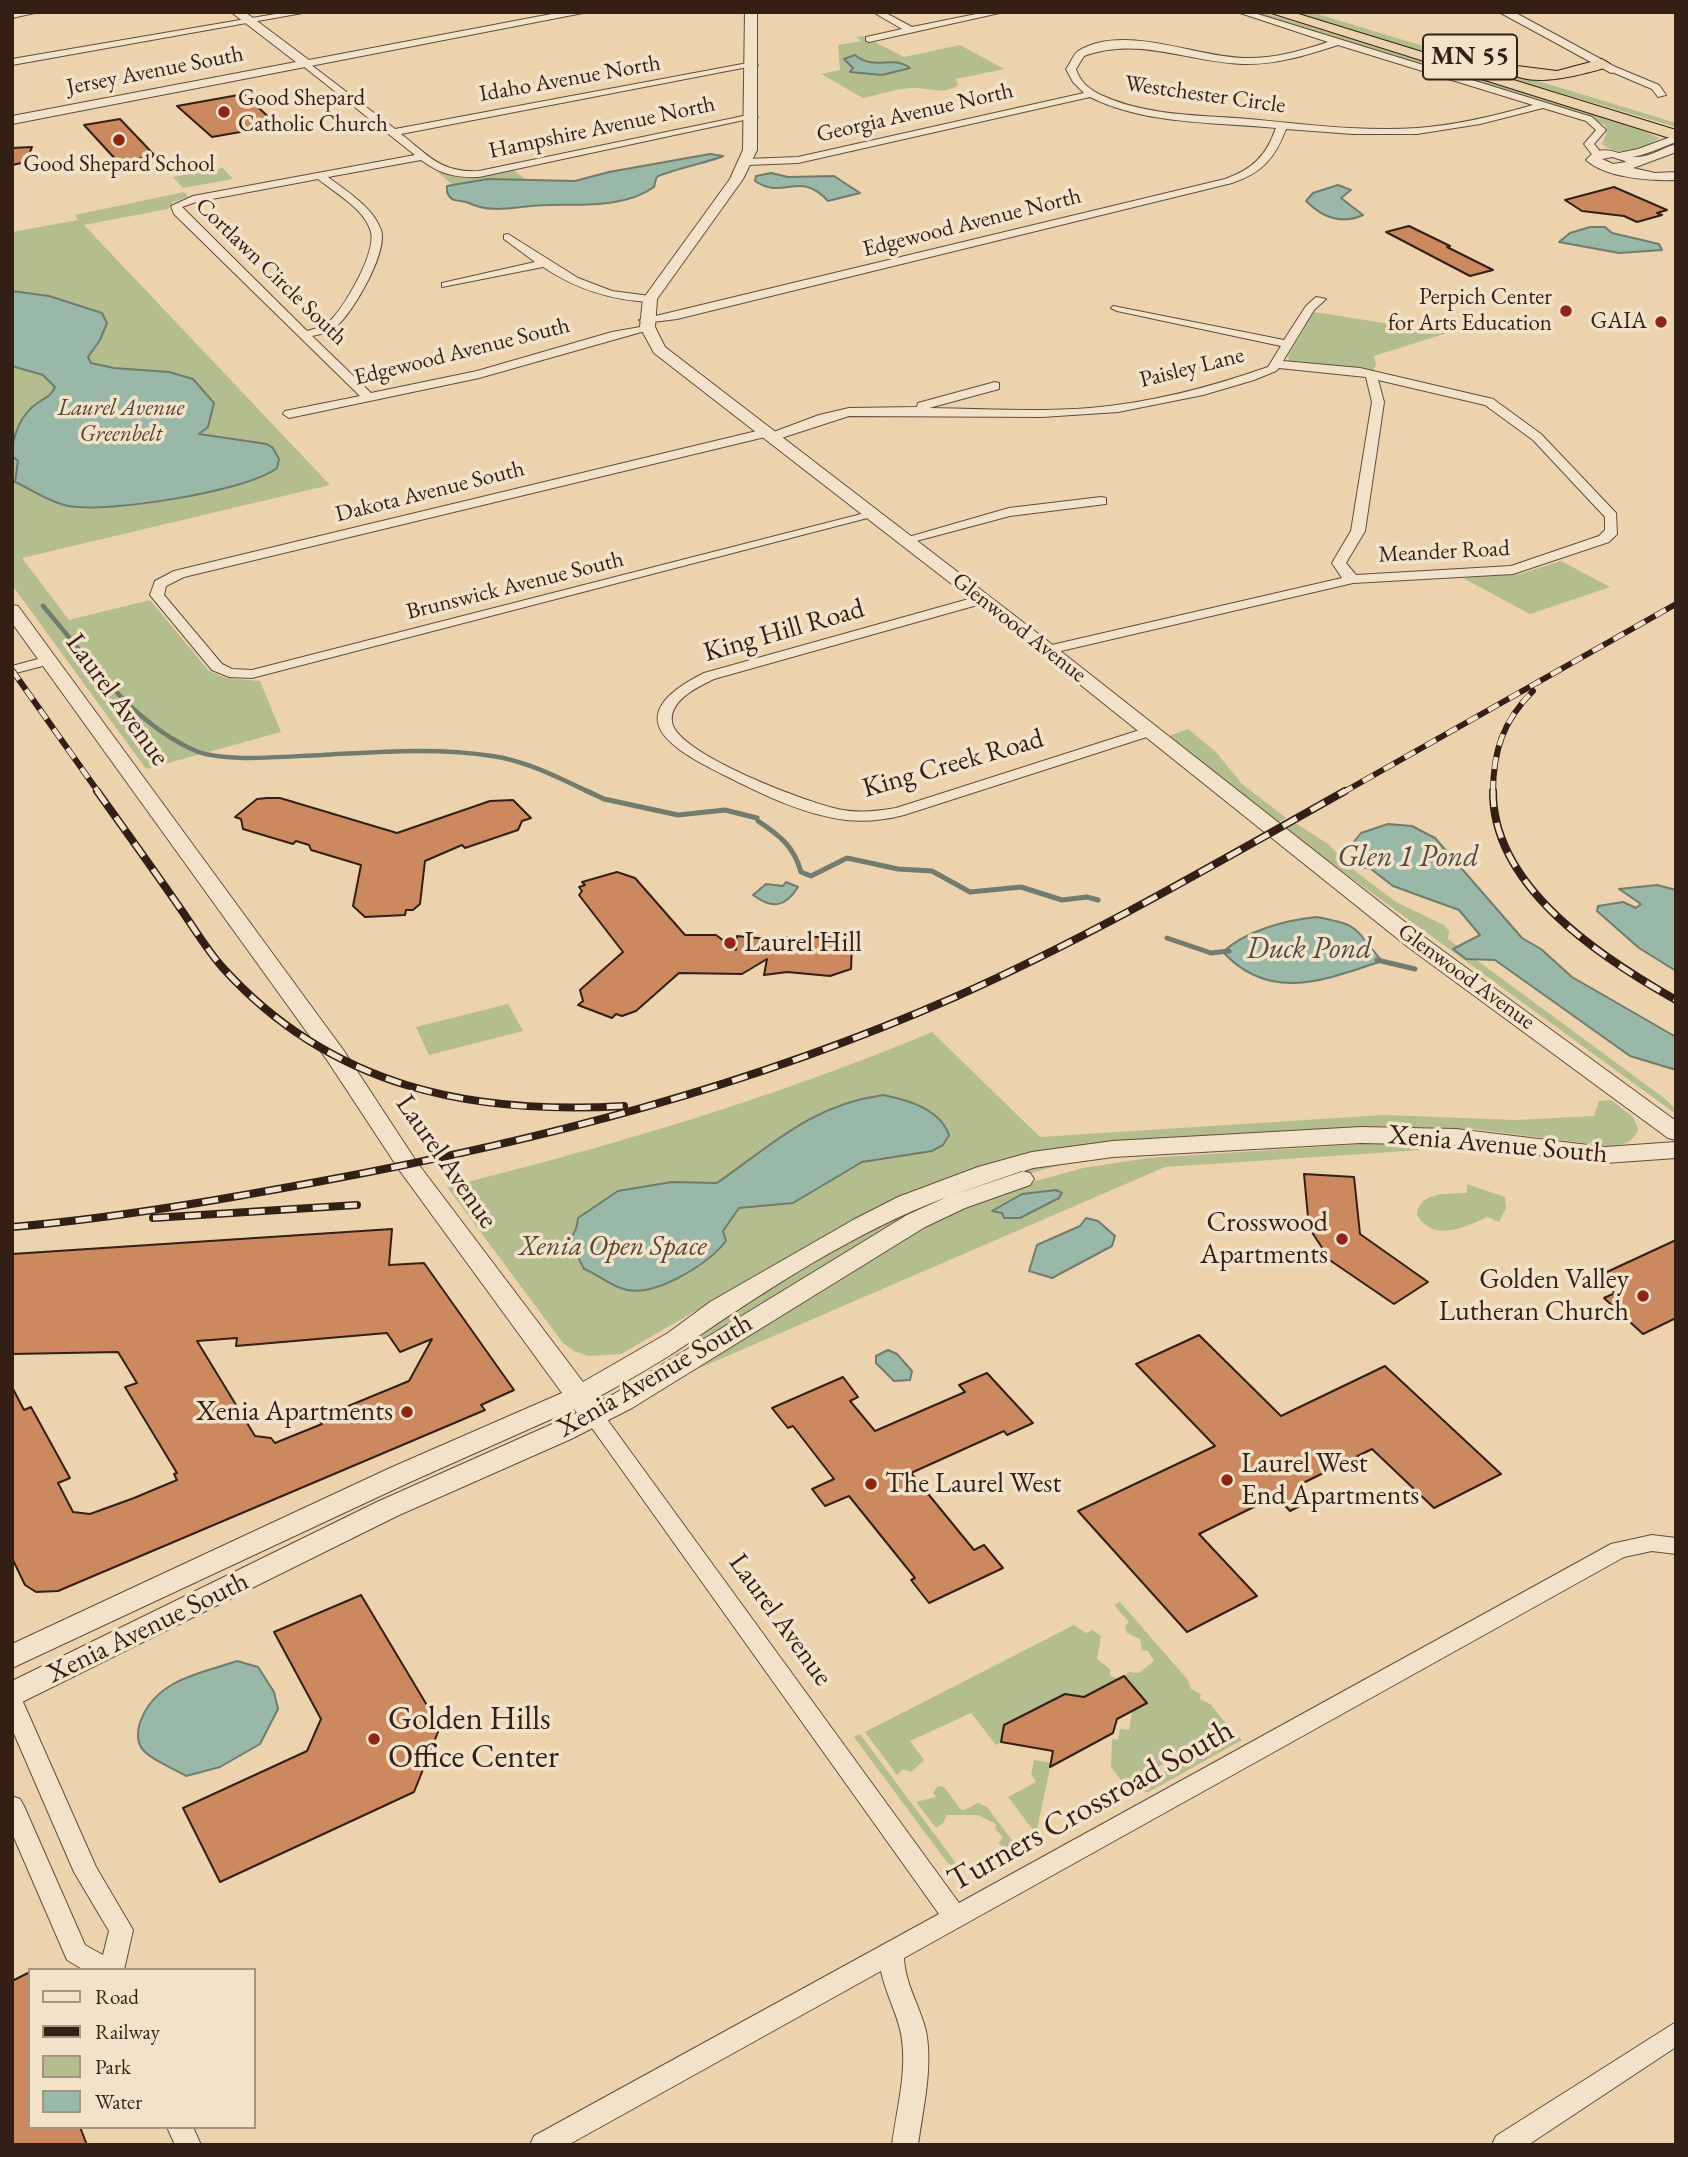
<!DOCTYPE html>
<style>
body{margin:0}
#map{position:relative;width:1688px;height:2157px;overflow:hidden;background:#ecd3ad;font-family:"EB Garamond",serif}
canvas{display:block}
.frame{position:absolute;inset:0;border:14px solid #341f17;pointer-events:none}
.legend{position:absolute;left:28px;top:1968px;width:228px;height:161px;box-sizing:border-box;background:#f3e2ca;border:2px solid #a79482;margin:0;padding:9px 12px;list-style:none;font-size:21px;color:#341f17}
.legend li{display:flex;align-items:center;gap:14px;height:35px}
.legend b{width:35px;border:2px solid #a79482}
</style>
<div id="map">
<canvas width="1688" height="2157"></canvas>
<div class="frame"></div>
<ul class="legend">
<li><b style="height:9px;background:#f3e2ca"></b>Road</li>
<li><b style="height:9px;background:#341f17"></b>Railway</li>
<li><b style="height:19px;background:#b4bd8d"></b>Park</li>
<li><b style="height:19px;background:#99b8a8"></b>Water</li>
</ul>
</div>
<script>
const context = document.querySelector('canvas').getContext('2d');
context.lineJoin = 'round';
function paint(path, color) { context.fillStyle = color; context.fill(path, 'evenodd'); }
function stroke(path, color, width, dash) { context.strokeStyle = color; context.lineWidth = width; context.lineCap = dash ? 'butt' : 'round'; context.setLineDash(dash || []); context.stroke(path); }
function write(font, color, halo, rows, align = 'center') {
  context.font = font + ' "EB Garamond",serif'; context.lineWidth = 7; context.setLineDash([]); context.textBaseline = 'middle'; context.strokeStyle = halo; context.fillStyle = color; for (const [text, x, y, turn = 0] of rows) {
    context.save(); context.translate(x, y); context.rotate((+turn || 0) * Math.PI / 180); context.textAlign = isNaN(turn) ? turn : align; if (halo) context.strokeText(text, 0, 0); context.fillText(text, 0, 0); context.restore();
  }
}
paint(new Path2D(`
 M1247,12H1261L1298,23L1638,128L1659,138C1642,150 1620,158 1602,144L1607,132L1606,126L1588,115Z
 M1283,12H1311L1660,118L1676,123V127Z
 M863,36L904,57L960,45L1004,69L956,79L958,85C943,96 929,87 914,88C897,88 879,95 863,98L821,74L840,70L838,45L861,41L856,37Z
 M223,168L233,179L183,188L173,177Z
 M512,169L529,182L488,179L453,185L436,171L462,177Z
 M184,192L188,197L173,202L168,209L84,225L330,485L22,558L69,620L150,600L209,671L226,678L260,681L281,732L146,769L12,585V232L78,220L75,215Z
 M1314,312L1447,333L1374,356L1376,365L1373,371L1289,362L1288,356Z
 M1561,561L1610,587L1530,614L1463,578L1520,574Z
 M1188,729L1216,752L1242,784L1286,818L1276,823L1169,736Z
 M1295,823L1328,844L1355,871L1396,902L1444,925L1449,931L1448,939L1664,1098L1676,1109V1114L1284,829Z
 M508,1004L523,1031L429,1055L416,1027Z
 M932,1032L1040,1137L1384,1115L1516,1120L1594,1116L1599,1101L1611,1100L1633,1117L1638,1129C1634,1143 1622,1145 1609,1146L1473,1129L1388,1126L1038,1154L772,1273L692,1313L621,1354L589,1356L574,1351L563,1343L447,1187C613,1146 774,1098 932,1032Z
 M1380,1143L1422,1150L1165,1167L667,1382L896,1238L1000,1191L1083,1168L1148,1158Z
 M1078,1160L991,1184L627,1388L625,1386L689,1348L720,1318L859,1234L1002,1173Z
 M1467,1184L1505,1197L1506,1208L1499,1222L1488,1217C1465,1227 1434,1243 1417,1215C1419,1191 1448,1194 1467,1193Z
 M1120,1602L1188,1680L1191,1689L1201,1694L1200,1699L1210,1704L1230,1728L1129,1783H1123L1111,1767L1112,1739L1118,1740L1120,1729L1129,1730L1132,1711L1146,1703L1124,1676L1129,1672L1139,1673L1154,1661L1148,1651L1142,1650L1140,1639L1127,1633L1125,1626L1129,1622L1114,1605Z
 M1074,1625L1086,1633L1092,1630L1101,1636L1097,1659L1110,1669V1675L1118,1679L1084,1697L1065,1694L1005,1725L1001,1742L996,1745L971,1713L910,1741L924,1760L911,1772L903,1769L897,1775L865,1732Z
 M1234,1732L1242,1740L1149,1792L1137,1791L1138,1786Z
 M860,1734L958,1866L961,1874L946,1861L854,1737Z
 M1034,1760L1051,1763L1036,1834L1008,1797L1036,1782L1031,1774Z
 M938,1786L944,1787L962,1811L978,1803L987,1807L1014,1843L1007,1850L998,1843L1003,1838L995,1828L996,1824L978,1815H947L943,1823L936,1828L916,1802L936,1797L933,1793Z`), '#b4bd8d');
const water = new Path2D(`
 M855,55C876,72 891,54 910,68L882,75L850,72L853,68L844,59Z
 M710,154L723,156C713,161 660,173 657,177C655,180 655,184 654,187C625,208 581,204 548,205C521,205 493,215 469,203C459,199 452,204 447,192V186L488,179L575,181L609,172Z
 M771,173L788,177L834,176L860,193L828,201C799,169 784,201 755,181L756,176Z
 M1338,185L1351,190L1341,198L1363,215C1341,225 1322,217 1306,201L1313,193Z
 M1590,227H1605L1612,233L1659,244L1662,250L1619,253L1559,242L1570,233Z
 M12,291L49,296L102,313L107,323L100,340L88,357L91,363L114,368L169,372L193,379L214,403L208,427L199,434L267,444L273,448L279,459L277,468C246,492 107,513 68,506C48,502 33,490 15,482L18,461L12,456C12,436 21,413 39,402C48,396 50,397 55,387L43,375L12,366Z
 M1388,824L1412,826L1435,838L1522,938L1541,949L1572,977L1676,1037V1070L1630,1056L1495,960L1466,959L1453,949L1480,935L1459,910L1393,886L1371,869L1359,866L1353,843L1361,833Z
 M786,882L798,887C785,908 772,909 753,895L766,884L783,886Z
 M1657,885L1676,890V971L1639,948L1597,911L1598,906L1623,902L1636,908L1641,904L1619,889Z
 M1316,917C1362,925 1353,928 1382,961C1325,980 1270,1003 1223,952C1245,931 1286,920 1316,917Z
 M883,1095C908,1100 940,1109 949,1135L943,1145L932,1151L862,1162L793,1203L739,1208L723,1231L726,1241C708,1264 657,1296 627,1290C609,1286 600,1275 584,1269L574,1249L559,1247C571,1240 577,1232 578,1218L618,1191L672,1182L717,1183C773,1144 812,1105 883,1095Z
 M1056,1190L1062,1193L1059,1198L1020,1218H1004L1002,1213L992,1211L1022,1194Z
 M1086,1218L1098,1221L1115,1236L1112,1246L1052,1278L1029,1271L1037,1245L1080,1226Z
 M888,1350L897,1354L912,1371L910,1380L894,1381L876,1363V1356Z
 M237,1661L258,1667L274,1692L278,1709L260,1744L220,1767L186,1776C173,1768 155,1762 144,1751C136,1743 137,1730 141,1720C157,1679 200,1674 237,1661Z`);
paint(water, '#99b8a8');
stroke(water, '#717b6e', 2);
stroke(new Path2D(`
 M43,606C87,657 132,724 196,751C226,763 289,756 322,755C378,752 436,747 492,756C527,761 559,778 591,793`), '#717b6e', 4.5);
stroke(new Path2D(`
 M587,791L604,799L678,815L725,810L757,818
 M758,821C779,835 794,846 801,872L811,876L847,858L898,869L932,871L970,892L1021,887L1062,900L1087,897L1098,900
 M1167,938L1211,953L1229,951
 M1377,960L1415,969`), '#717b6e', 5);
const building = new Path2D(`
 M244,94L275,123H271L274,126L212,137L177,106Z
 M120,119L142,142L155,156L118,162L84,125Z
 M32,147L26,162L12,165V148Z
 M1614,187L1667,210L1657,213L1662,215L1637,222L1624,216L1582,211L1565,200Z
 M1409,226L1450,246L1447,247L1493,270L1470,276L1386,232Z
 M267,798H280L397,833L490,801L513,800L531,818L522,821L518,830L465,848L462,845L425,861L420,904L413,910H406L405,915L365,917L353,906L361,865L311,850L309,845L296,841L293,844L243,829L241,819L235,817L257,799Z
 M617,872L635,878L685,935H716L736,950L737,936L777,940V937H792L813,951V937H829L844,945H852L851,969L830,976L787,972L764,975L767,959L742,974L679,973L636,1011L622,1016L616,1014L612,1018L578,1005L583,1001L580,990L623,952L579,895L582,891L579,887L585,885L582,882Z
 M1304,1174L1354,1177L1360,1234L1428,1282L1394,1304L1331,1261L1309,1228Z
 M392,1229L389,1265L424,1263L514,1390L481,1405L485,1410L58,1591L36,1592L25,1585L12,1558V1387L24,1410L31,1407L70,1478L58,1483L73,1512L90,1514L134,1498L177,1480L174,1474L177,1473L125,1387L137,1383L118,1352L12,1354V1254ZM387,1333L400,1352L432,1339L409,1381L329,1414L319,1419L322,1424L275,1443L271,1438L255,1436L197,1341L237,1338L236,1346Z
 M1676,1240V1318L1643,1334L1604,1298L1615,1293L1596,1277Z
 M1199,1335L1281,1416L1385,1366L1501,1474L1434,1508L1372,1449L1297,1486L1312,1500L1290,1511L1276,1496L1199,1534L1257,1596L1187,1632L1078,1511L1215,1446L1136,1364Z
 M987,1373L1033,1423L1007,1435L1004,1431L911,1473L974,1550L984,1545L1003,1568L929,1603L911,1580L915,1578L849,1496L825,1506L812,1489L834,1479L793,1426L788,1428L772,1408L843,1377L858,1397L850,1401L875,1431L965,1392L959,1385Z
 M361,1595L440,1727L414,1792L220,1882L183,1808L307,1751L321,1719L274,1632Z
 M1124,1676L1147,1703L1117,1719L1113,1733L1050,1767L1053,1751L1001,1742L1004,1725L1065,1694L1084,1697Z
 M30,1972V2127H80L87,2145H12V1981Z`);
paint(building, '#cc885e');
stroke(building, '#341f17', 2);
const minor = new Path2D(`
 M12,12H39L12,18Z
 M287,12H308L12,65V59Z
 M873,12H884L912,27L986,12H1004L869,42L866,41V37L902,29Z
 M1237,12H1251L1592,117L1606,130L1594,144L1603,155L1594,157L1584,144L1596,130L1586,121L1543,108L1480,124L1417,134H1353L1286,129C1275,158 1262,173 1232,183L677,319L645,323L639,320L1225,179C1253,169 1266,156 1276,128C1216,122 1146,125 1090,97L798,163L746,165L741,162L746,159L798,157L1084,93L1073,82L1066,69C1070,64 1073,55 1078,51C1124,23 1195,57 1244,58C1273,59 1301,51 1328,42ZM1338,45L1533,105C1495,116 1457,125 1418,128C1361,132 1304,124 1248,119C1199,115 1146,116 1101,95C1089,89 1080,82 1076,69L1084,56C1139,36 1187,62 1243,64C1276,65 1307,55 1338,45Z
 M306,61L395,129L753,62L758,65L401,134C429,156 441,173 479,171L753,114L758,117L479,177C455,178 440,174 421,160L328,177C346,191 373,207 381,230C388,252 354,311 337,326C330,332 321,334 312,336L371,393L477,371L612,332L646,326L652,329L479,378L289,418L283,414L285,411L360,396L174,214L171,206L193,196L415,155L303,66V62ZM318,179C335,193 365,209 371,232C376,253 346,304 331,320C325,326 315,329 307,331L182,207L196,202Z
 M1612,68H1618L1659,85L1666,95L1658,97L1652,89L1612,72Z
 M1676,135V142C1659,148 1630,164 1614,154L1638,149Z
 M508,234L578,278L612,291L650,296L656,299L650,302C610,300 576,289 543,267L442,287V283L535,262L504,239V235Z
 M1316,297L1326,299L1314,310L1283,361L1360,368L1493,399L1541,434L1616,513L1617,534L1609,542L1513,574L1353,583L1048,654L1043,653V647L1342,578L1332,563L1351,531L1372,402L1366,377L1279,368L1276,371L1254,380L1203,395L1118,412L1042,417L849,416L775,440H767L765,437L184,577L166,586L164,595L222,664L232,669L252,670L873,511L879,515L252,678L229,677L212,670L150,595L155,581L174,571L765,429L771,433L819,415L849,408L917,407L918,403L995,382L999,383V389L929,408C983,409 1037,412 1090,408C1151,403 1211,387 1268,367L1281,346L1117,311L1111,308L1113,306L1284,340L1306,306ZM1378,380L1485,405L1533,440L1605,517V530L1599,536L1511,566L1356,575L1346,563L1365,531L1384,402Z
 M1101,497L1106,498V504L1010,516L905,544L898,540L1009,508Z
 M983,595L990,599L988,602L714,679C698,687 669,700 672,722C676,754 812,805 843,810C861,813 879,811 896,808L1146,728H1156V734L904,815C885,820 865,822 846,820C805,815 766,796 730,778C673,750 614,718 704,673Z
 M49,656L56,660L54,663L12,674V666Z
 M594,1409L601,1411L959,1903L1611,1544L1652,1535L1676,1538V1554L1652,1551L1624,1557L904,1958C905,1984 920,2006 926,2031C933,2068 923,2108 918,2145H892C897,2107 909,2066 900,2029C895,2009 885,1991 881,1971L568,2145H530L534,2136L939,1914L587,1421L584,1416L587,1411Z
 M12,1693L20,1696L23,1702L96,1867L133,1930L124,1970H84L67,1960L12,1833V1796L20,1799L24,1806L85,1945L103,1955L109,1931L74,1872L12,1729Z
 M1676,2022V2047L1528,2145H1492L1496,2136Z
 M167,2127H193L201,2145H175Z`);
const tertiary = new Path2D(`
 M231,12H245L309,60L562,12H588L12,124V116L296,62Z
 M745,12H757V150L743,179L657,299L655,327L665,347L1054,646L1424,937L1676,1121V1140L1668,1138L1408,947L1042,654L654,353L640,327L643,299L730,179L743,150Z
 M1499,12H1514L1621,70L1611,73Z
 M1676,144V152L1633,168L1655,173L1676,172V180C1650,181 1606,178 1586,160C1603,140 1620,157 1638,157C1649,157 1665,147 1676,144ZM1612,157L1625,161L1626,162L1613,164L1602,159Z
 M12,605L18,606L344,1051L416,1161L583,1382L668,1333L710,1302L853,1220L898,1197L978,1167L1032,1152L1113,1141L1361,1127L1456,1129L1605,1147L1676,1142V1158L1605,1163L1456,1145L1361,1143L1113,1157L1033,1168L950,1196L1022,1171L1030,1173L1034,1179L1030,1185L965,1208L925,1227L632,1408L571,1439L397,1516L12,1707V1681L377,1502L577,1413L574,1409L410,1482L12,1668V1644L390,1468L562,1393L400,1171L327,1060L12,623ZM947,1197L907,1215L614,1394L598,1402L595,1399C626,1381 658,1364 687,1344C768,1289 854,1232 947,1197Z`);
const trunk = new Path2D(`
 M1268,12H1292L1676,130V140Z
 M1602,59L1610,64L1608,67C1584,74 1529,90 1509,71L1517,66L1557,71Z`);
stroke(minor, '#624c3c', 2);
stroke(tertiary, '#624c3c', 2);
stroke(trunk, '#341f17', 2);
paint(minor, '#f3e2ca');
paint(tertiary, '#f3e2ca');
paint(trunk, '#ecd3ad');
const railFar1 = new Path2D(`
 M12,670L99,793
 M1342,793L1676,604
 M1493,793C1493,751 1503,721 1533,691`);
const rail = new Path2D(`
 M97,791C125,830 153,869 180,908C194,928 207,950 223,968C331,1087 470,1115 624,1106
 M1493,791C1492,887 1602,958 1676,1000
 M153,1218L357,1205
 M12,1227C116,1218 219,1200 322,1181C539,1141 752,1086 955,997C1090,937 1217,863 1345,791`);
stroke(railFar1, '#341f17', 6);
stroke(rail, '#341f17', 8);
stroke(railFar1, '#f3e2ca', 4.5, [12]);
stroke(rail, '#f3e2ca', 5, [16]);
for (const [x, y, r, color] of [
 [224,112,7,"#8f2418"],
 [119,140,7,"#8f2418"],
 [1566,311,7,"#8f2418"],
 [1661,322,7,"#8f2418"],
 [730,943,7,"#8f2418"],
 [1342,1239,7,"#8f2418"],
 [1643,1296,7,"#8f2418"],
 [407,1412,7,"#8f2418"],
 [1227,1480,7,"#8f2418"],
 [871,1484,7,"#8f2418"],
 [374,1739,7,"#8f2418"]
]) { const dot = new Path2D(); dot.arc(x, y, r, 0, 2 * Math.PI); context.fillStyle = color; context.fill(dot); stroke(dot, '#f3e2ca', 2.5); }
write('23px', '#341f17', '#f3e2ca', [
 ["Jersey Avenue South",155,71,-11],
 ["Idaho Avenue North",570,79,-10],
 ["Westchester Circle",1205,95,8],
 ["Georgia Avenue North",915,113,-13],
 ["Hampshire Avenue North",602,128,-12],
 ["Edgewood Avenue North",972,223,-14],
 ["Cortlawn Circle South",271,272,44],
 ["Edgewood Avenue South",462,352,-14],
 ["Paisley Lane",1192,368,-14],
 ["Dakota Avenue South",430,492,-14],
 ["Meander Road",1444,552,-3],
 ["Brunswick Avenue South",515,586,-14],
 ["Glenwood Avenue",1019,628,38],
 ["Glenwood Avenue",1466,977,36]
]);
write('23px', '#341f17', '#f3e2ca', [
 ["Good Shepard",238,99,"left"],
 ["Catholic Church",238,125,"left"],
 ["Good Shepard School",119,165,"center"],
 ["Perpich Center",1552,298],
 ["for Arts Education",1552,324],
 ["GAIA",1647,322]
], 'right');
write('italic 23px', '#544634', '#f3e2ca', [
 ["Laurel Avenue",121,409],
 ["Greenbelt",121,435]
]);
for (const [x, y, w] of [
 [1470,57,94]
]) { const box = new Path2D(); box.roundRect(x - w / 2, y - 22.5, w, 45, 5); context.fillStyle = '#f3e2ca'; context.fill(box); stroke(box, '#341f17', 2); }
write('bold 26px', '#341f17', null, [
 ["MN 55",1470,57]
]);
write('28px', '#341f17', '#f3e2ca', [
 ["King Hill Road",784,631,-16],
 ["Laurel Avenue",117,700,54],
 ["King Creek Road",953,764,-16],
 ["Xenia Avenue South",1498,1145,5],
 ["Laurel Avenue",446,1162,55],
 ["Xenia Avenue South",655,1376,-30],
 ["Laurel Avenue",780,1620,54],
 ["Xenia Avenue South",148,1628,-26]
]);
write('28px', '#341f17', '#f3e2ca', [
 ["Laurel Hill",744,943],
 ["Crosswood",1328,1223,"right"],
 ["Apartments",1328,1255,"right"],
 ["Golden Valley",1629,1280,"right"],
 ["Lutheran Church",1629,1312,"right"],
 ["Xenia Apartments",393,1412,"right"],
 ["Laurel West",1241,1464],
 ["End Apartments",1241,1496],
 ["The Laurel West",885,1484]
], 'left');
write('italic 28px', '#544634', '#f3e2ca', [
 ["Xenia Open Space",613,1247]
]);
write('italic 30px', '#524d42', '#f3e2ca', [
 ["Glen 1 Pond",1408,858],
 ["Duck Pond",1309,950]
]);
write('33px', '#341f17', '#f3e2ca', [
 ["Golden Hills",388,1720],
 ["Office Center",388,1758]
], 'left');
write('33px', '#341f17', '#f3e2ca', [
 ["Turners Crossroad South",1091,1806,-29]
]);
</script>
